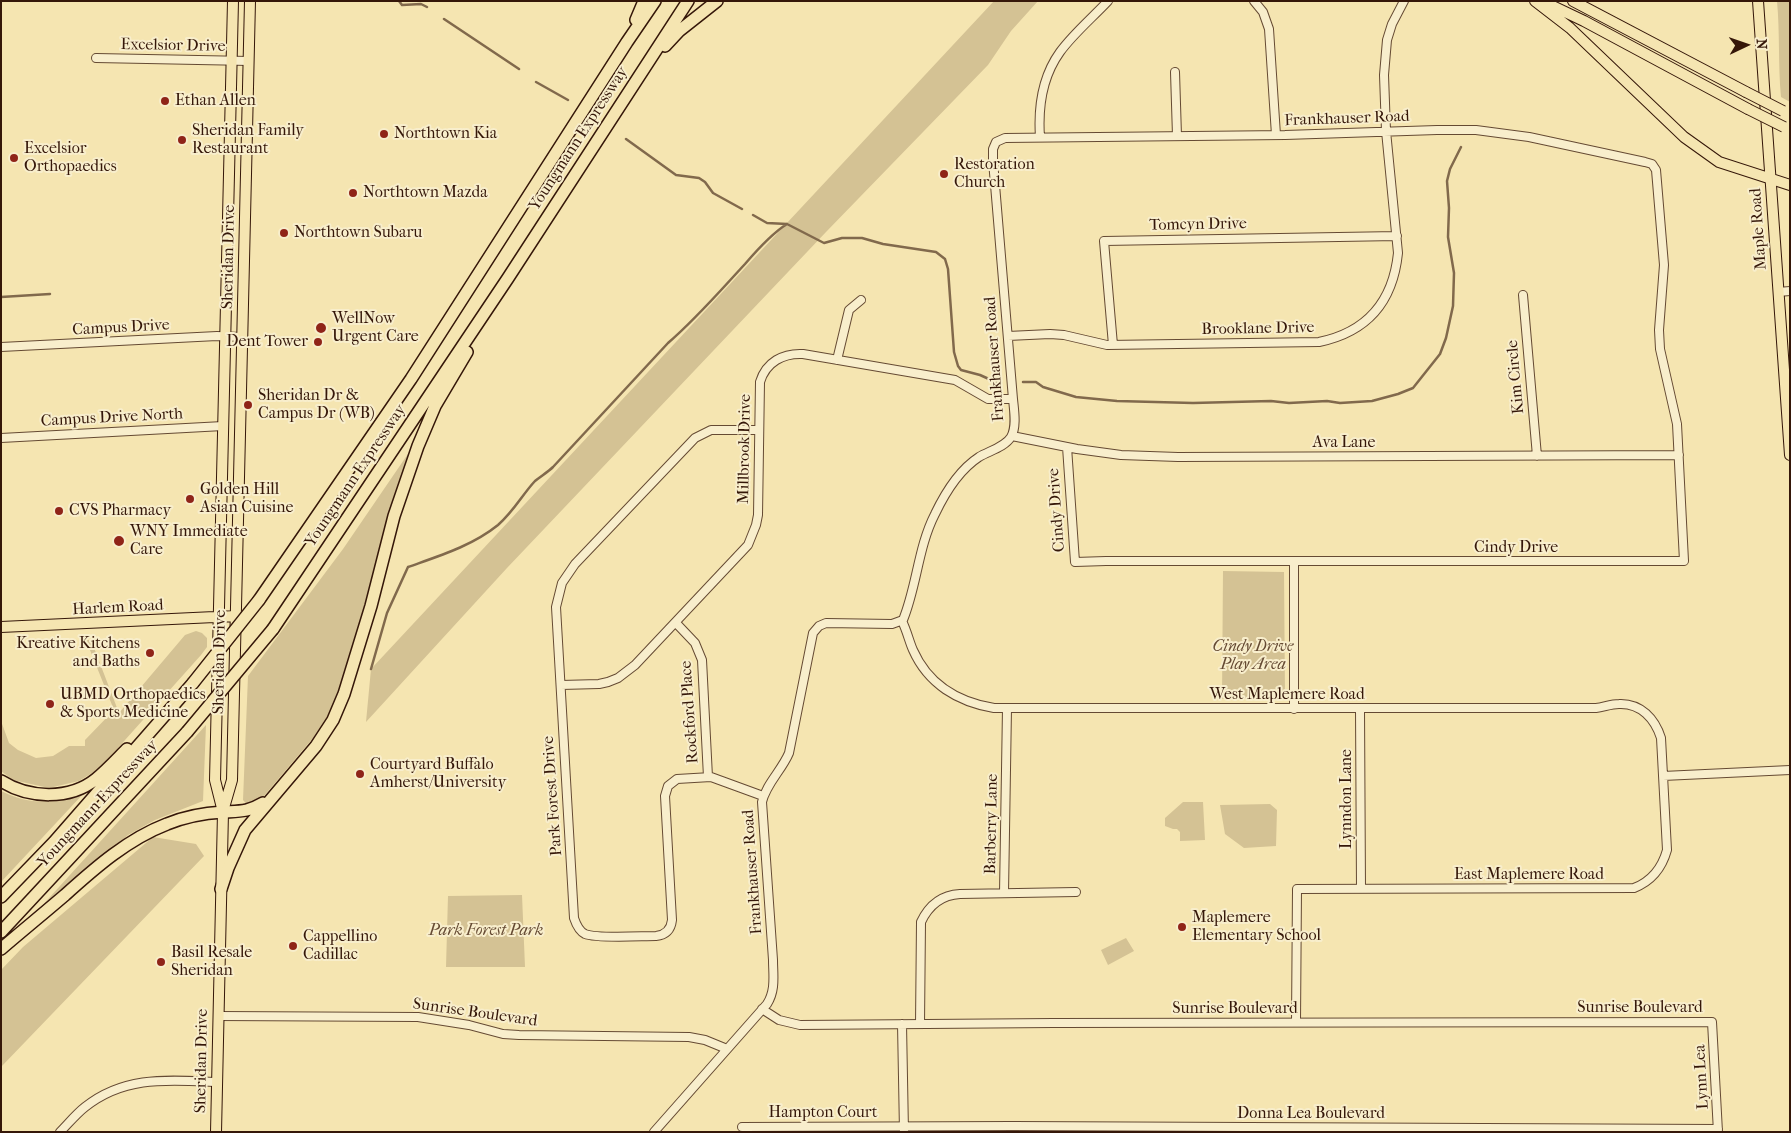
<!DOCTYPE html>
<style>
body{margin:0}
#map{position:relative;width:1791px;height:1133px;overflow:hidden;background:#f5e5b1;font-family:"IM FELL French Canon",serif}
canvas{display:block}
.frame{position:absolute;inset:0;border:2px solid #351709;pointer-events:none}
.north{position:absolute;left:1721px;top:20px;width:50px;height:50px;-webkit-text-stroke:4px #f8eecc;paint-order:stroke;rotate:87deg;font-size:14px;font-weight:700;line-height:20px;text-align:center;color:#351709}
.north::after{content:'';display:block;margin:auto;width:18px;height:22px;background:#351709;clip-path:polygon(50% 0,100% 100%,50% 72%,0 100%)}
</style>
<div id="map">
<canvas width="1791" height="1133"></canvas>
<div class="frame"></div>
<div class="north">N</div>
</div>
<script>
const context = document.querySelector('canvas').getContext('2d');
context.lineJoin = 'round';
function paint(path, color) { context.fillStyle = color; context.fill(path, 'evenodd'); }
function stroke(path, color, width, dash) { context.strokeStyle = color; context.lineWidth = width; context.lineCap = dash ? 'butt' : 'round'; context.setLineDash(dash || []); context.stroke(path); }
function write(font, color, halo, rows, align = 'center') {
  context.font = font + ' "IM FELL French Canon",serif'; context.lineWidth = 4; context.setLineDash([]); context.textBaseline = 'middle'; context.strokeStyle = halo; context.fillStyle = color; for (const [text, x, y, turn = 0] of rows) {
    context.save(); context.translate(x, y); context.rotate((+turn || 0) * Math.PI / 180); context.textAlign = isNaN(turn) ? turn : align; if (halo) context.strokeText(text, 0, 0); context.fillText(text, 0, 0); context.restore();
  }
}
paint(new Path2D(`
 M994,1H1038L1011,31L988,65L826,232L507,568L366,722L371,669Z
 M1777,1H1790V102L1781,97C1778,65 1780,33 1777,1Z
 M412,448L349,665L336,703L313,738L258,803L248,806L243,800L248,676L343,549Z
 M1223,571L1284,572L1285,698L1222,699Z
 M196,631L202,633L207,638V647L201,655L100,768L79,781L49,788L13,780L1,771V721L9,743L18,750L36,758L53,756L69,746H85V740L114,710L86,640H91L119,713L185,635Z
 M206,725L203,801L155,820L128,835L30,919Z
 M1,791C34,807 50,802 84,793L1,882Z
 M1183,802H1203L1205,840L1180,841V832L1177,829H1173L1165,826V818Z
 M1270,804L1277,810L1276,846L1244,848L1225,834L1220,805Z
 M153,837L196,844L204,856L1,1067V970L23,947Z
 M522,895L525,967H446L448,896Z
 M1126,938L1134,951L1108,965L1101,950Z`), '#d4c294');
stroke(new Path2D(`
 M399,1L402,5L421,4L427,7
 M444,19L519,69
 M536,82L568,100
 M626,139L676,175L699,178L705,182L713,193L742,209
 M753,215L767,223L787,224L824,243L842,238H862L883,244L936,252L945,259L948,269L954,352L958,366L961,370L980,375L1000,384
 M1,297L50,294
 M1023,382H1036L1043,387L1076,397L1117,401L1193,403L1271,401L1289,403L1327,401L1340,403L1372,401L1398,394L1413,388L1440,354L1446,338L1453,306L1454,273L1448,237L1449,208L1447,181L1450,169L1461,147
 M371,669L387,613L408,567C439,556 472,546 498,525C514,511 522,495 535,481C541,476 548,472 553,467L668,343C696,319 720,291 745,264C757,250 771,234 787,224`), '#81694c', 2.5);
const minor = new Path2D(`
 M1254,1L1263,12L1269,29L1276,135
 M96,58L249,61
 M1175,72L1177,136
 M1040,137C1038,108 1042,77 1060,52C1073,34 1092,18 1108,1
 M1778,292L1790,291
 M1523,295L1537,456
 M1008,336L1050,334L1064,335L1107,345L1319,342C1367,332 1393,302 1398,253L1386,131L1384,75L1387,40L1392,24L1404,1
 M1113,345L1104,241L1397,236
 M1,347L217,336L242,337
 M837,360L849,310L861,300
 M759,430H711L695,438L575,564L562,583L556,607L574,918C576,924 579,931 585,934C597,939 641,936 656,936C666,935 671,929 672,920L665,796L668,786L677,779L711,777L763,796
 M1012,436L1077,449L1121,455L1178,457L1679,455
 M1,438L223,426
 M1294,562V709
 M902,621C907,631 909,641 913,650C928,684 958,702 994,708H1596C1604,707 1611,704 1619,704C1641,703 1655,719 1661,738L1667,850C1662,868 1652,881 1634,888L1297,889L1296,1022
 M676,623L695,643L702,660L708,777
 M561,685L599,684L608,682L618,678L635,665L748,545L756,525L758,515L760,382C766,362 783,353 803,354L955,380L988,399H1013
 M1360,709L1361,889
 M1663,776L1790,770
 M1004,893L1007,708
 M762,1009L779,1020L800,1025L1053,1023L1712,1022L1718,1132
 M218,1016L418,1017L469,1025L503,1034L519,1035L689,1037L705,1040L727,1049
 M902,1024L904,1132
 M920,1024L921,922C929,905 941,895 960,894L1076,892
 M742,1127L1013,1126L1718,1129
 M60,1132C68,1124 76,1114 85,1107C125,1075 169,1080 217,1082
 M654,1132L767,1004C776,990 773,975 773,960L762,802C766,784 782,770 789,753L813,633L819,626L826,623L892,624L903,620C917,586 918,547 935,514C945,493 959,470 979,457C989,451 1005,447 1011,437C1017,427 1014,410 1013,399L993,161V149L996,142L1005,138L1285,135L1437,130H1476L1529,137L1645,162L1652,164L1656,170L1664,265L1659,330L1660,349L1677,424L1684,561H1106L1075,562L1067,447`);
const major = new Path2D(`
 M1535,1L1570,28L1684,137L1719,162L1790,185
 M1542,1L1584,21L1748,109
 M1573,1L1746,92
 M1758,1L1790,455
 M1,627L236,616
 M223,811L232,780L250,1
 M216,1132L223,812L215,780L233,1`);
const highway = new Path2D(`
 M636,20L644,1
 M665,46L679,31L717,1
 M259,600L411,379L627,42L655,1
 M273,629L508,278L688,1
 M1,781C29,799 70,800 96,779C107,770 117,759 127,749
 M221,889L228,868L245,830L316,746L333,720L344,694L371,606L394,516L418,446L435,406L467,352
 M1,897L54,842L193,683
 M1,932L187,732
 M1,949C22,931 44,913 65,895C96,867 128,839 167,824C184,817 205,813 223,812C240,811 248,812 263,803`);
stroke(minor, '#654a33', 10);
stroke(major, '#351709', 12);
stroke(highway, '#351709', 14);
stroke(minor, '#f8eecc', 8);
stroke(major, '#f5e5b1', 10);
stroke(highway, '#f5e5b1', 11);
const majorBridge = new Path2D(`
 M1746,92L1783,111
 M1748,109L1784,127`);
const highwayBridge = new Path2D(`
 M193,683L259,600
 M187,732L273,629`);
stroke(majorBridge, '#351709', 12, []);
stroke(highwayBridge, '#351709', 14, []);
stroke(majorBridge, '#f5e5b1', 10);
stroke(highwayBridge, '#f5e5b1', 11);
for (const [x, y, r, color] of [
 [165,101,5,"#8f2418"],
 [384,134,5,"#8f2418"],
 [182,140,5,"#8f2418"],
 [14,158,5,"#8f2418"],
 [944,174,5,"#8f2418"],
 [353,193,5,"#8f2418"],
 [284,233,5,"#8f2418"],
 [321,328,6,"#8f2418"],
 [318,342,5,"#8f2418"],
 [248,405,5,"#8f2418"],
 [190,499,5,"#8f2418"],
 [59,511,5,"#8f2418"],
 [119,541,6,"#8f2418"],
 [150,653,5,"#8f2418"],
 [50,704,5,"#8f2418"],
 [360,774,5,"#8f2418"],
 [1182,927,5,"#8f2418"],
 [293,946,5,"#8f2418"],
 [161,962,5,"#8f2418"]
]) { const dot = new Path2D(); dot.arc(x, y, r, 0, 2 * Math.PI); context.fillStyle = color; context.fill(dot); stroke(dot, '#f8eecc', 2); }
write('16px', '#351709', '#f8eecc', [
 ["Excelsior Drive",173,46,1],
 ["Frankhauser Road",1347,119,-2],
 ["Youngmann Expressway",579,139,-57],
 ["Tomcyn Drive",1198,225,-1],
 ["Maple Road",1759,229,-94],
 ["Sheridan Drive",229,257,-89],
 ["Campus Drive",121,328,-3],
 ["Brooklane Drive",1258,329,-1],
 ["Frankhauser Road",995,359,-94],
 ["Kim Circle",1516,377,-95],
 ["Campus Drive North",112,418,-3],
 ["Ava Lane",1344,443],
 ["Millbrook Drive",745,449,-89],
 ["Youngmann Expressway",356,476,-56],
 ["Cindy Drive",1057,510,-94],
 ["Cindy Drive",1516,548],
 ["Harlem Road",118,608,-3],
 ["Sheridan Drive",220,662,-89],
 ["West Maplemere Road",1287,695],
 ["Rockford Place",690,712,-94],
 ["Park Forest Drive",553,796,-94],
 ["Lynndon Lane",1347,799,-90],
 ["Youngmann Expressway",98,804,-47],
 ["Barberry Lane",992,824,-89],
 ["Frankhauser Road",753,872,-94],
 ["East Maplemere Road",1529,875],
 ["Sunrise Boulevard",1640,1008],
 ["Sunrise Boulevard",1235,1009],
 ["Sunrise Boulevard",475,1013,8],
 ["Sheridan Drive",202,1061,-89],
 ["Lynn Lea",1702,1077,-93],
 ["Hampton Court",823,1113],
 ["Donna Lea Boulevard",1311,1114]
]);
write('16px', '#351709', '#f8eecc', [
 ["Ethan Allen",175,101],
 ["Sheridan Family",192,131],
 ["Restaurant",192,149],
 ["Northtown Kia",394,134],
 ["Excelsior",24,149],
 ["Orthopaedics",24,167],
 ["Restoration",954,165],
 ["Church",954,183],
 ["Northtown Mazda",363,193],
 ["Northtown Subaru",294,233],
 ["WellNow",332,319],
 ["Urgent Care",332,337],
 ["Dent Tower",308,342,"right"],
 ["Sheridan Dr &",258,396],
 ["Campus Dr (WB)",258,414],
 ["Golden Hill",200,490],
 ["Asian Cuisine",200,508],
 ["CVS Pharmacy",69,511],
 ["WNY Immediate",130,532],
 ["Care",130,550],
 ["Kreative Kitchens",140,644,"right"],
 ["and Baths",140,662,"right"],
 ["UBMD Orthopaedics",60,695],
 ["& Sports Medicine",60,713],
 ["Courtyard Buffalo",370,765],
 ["Amherst/University",370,783],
 ["Maplemere",1192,918],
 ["Elementary School",1192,936],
 ["Cappellino",303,937],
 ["Cadillac",303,955],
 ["Basil Resale",171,953],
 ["Sheridan",171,971]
], 'left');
write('italic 16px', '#654a33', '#f8eecc', [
 ["Cindy Drive",1253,647],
 ["Play Area",1253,665],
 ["Park Forest Park",486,931]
]);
</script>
